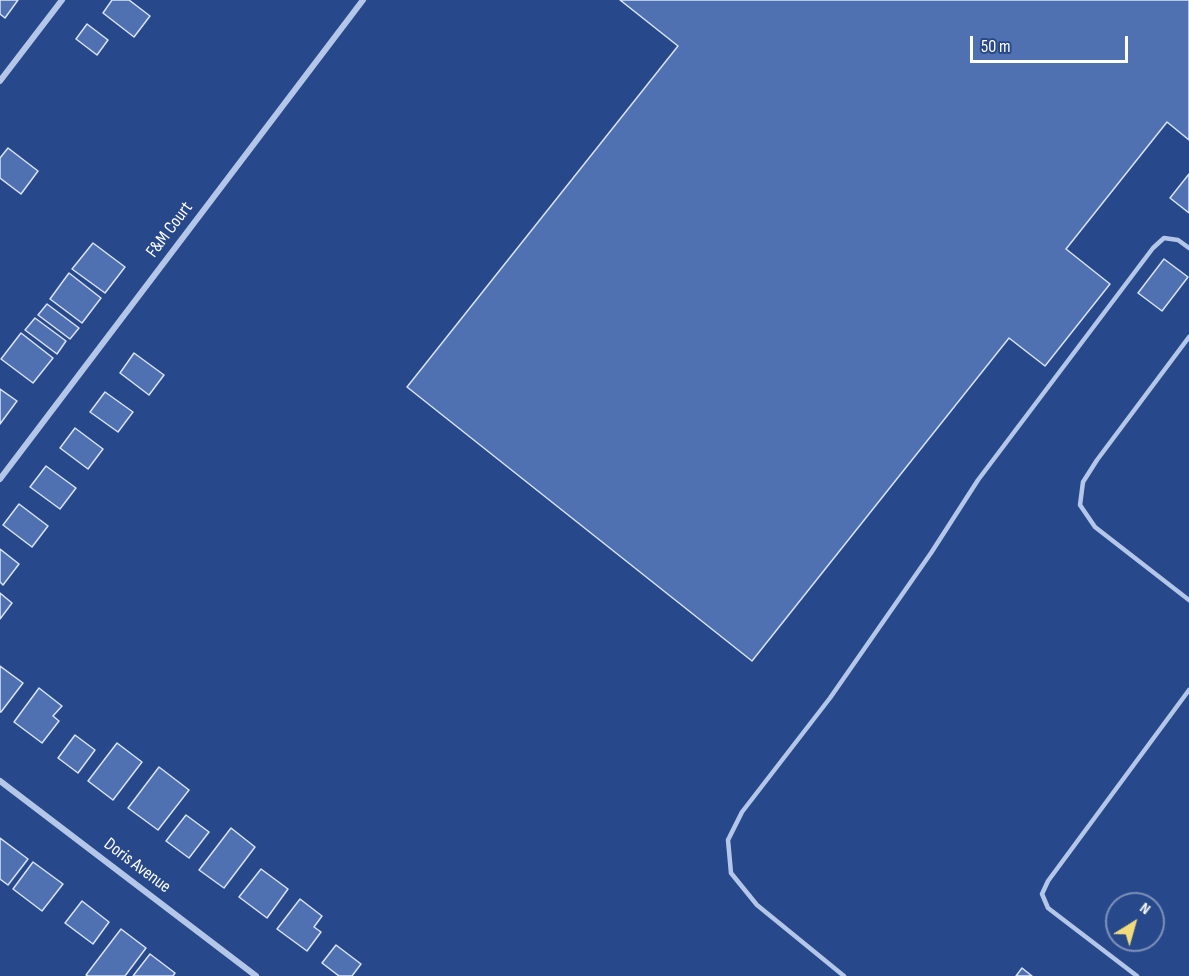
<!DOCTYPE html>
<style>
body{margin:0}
#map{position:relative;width:1189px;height:976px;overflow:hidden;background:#27488a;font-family:"Sofia Sans Condensed",sans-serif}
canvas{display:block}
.north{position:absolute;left:1105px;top:892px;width:60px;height:60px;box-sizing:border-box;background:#27488a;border:2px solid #7d91b9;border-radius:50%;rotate:37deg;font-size:16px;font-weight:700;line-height:24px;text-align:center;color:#fff}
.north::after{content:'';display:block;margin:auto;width:21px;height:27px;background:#f2db7a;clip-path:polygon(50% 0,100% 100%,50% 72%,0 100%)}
.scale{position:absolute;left:970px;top:36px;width:158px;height:27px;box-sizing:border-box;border:3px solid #fff;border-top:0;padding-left:8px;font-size:18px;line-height:21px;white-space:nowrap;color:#fff;-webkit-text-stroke:4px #27488a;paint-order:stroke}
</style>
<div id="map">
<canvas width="1189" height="976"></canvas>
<div class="north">N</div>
<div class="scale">50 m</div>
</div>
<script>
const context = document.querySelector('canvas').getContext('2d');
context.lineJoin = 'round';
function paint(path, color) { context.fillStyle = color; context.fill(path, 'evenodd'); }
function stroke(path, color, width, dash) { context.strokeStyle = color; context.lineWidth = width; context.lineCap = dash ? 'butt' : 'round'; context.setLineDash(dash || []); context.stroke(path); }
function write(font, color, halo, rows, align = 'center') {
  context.font = font + ' "Sofia Sans Condensed",sans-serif'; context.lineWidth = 4.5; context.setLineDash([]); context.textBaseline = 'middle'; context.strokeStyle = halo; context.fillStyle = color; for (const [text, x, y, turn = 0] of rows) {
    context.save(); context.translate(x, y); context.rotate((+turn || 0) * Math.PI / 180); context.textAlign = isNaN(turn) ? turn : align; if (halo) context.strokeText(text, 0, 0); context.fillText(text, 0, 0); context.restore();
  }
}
const building = new Path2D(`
 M0,0H18L5,18L0,14Z
 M112,0H129L150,16L134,37L103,13Z
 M620,0H1189V140L1167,122L1066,249L1110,284L1045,366L1009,338L752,661L407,387L678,46Z
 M87,24L108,40L97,55L76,39Z
 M8,148L38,171L21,194L0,178V158Z
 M1189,174V213L1170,198Z
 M93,243L125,267L105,293L72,269Z
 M1164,259L1188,277L1162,311L1138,293Z
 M69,273L101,298L82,323L50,299Z
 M47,304L79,328L70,339L38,315Z
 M35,318L66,341L57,354L25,330Z
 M21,333L53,358L33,383L1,359Z
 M134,353L164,375L149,395L120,373Z
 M0,389L17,401L0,424Z
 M105,392L133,412L118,432L90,412Z
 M75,428L103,449L88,469L60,448Z
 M46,466L76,488L60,509L30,487Z
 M19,504L48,526L32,547L3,525Z
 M0,549L19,564L3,585L0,582Z
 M0,593L12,603L0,619Z
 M0,666L23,683L1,712H0Z
 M39,688L62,706L53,716L59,721L42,743L14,722Z
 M75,735L95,750L78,773L58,758Z
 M117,743L142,762L113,800L88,781Z
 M159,767L189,790L158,830L128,808Z
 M186,815L209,832L189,858L166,841Z
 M231,828L255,847L224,888L199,870Z
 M0,838L28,859L8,885L0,879Z
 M33,862L63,884L42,911L13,889Z
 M261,869L288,889L267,918L239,897Z
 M300,899L322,916L314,927L321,932L307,951L277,929Z
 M82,901L109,922L93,944L65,923Z
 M121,929L146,948L125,976H88L86,975Z
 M336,945L361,964L352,976H339L322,963Z
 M150,954L175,973L173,976H133Z
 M1022,968L1032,976H1016Z`);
paint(building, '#4f71b1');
stroke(building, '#d8e3f7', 1.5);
stroke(new Path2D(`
 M1189,337L1097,460L1083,482L1080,505L1095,527L1189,600
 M844,976L757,905L731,873L728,840L742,812L830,698L931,553L978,480L1153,248L1164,238L1178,240L1189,248
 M1137,976L1048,908L1042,894L1048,881L1189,690`), '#b4c7e9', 4.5);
stroke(new Path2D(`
 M0,81L62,0
 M0,479L363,0
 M0,781L256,976`), '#b4c7e9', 6);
write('18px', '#fff', '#27488a', [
 ["F&M Court",170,230,-53],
 ["Doris Avenue",137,866,37]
]);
</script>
